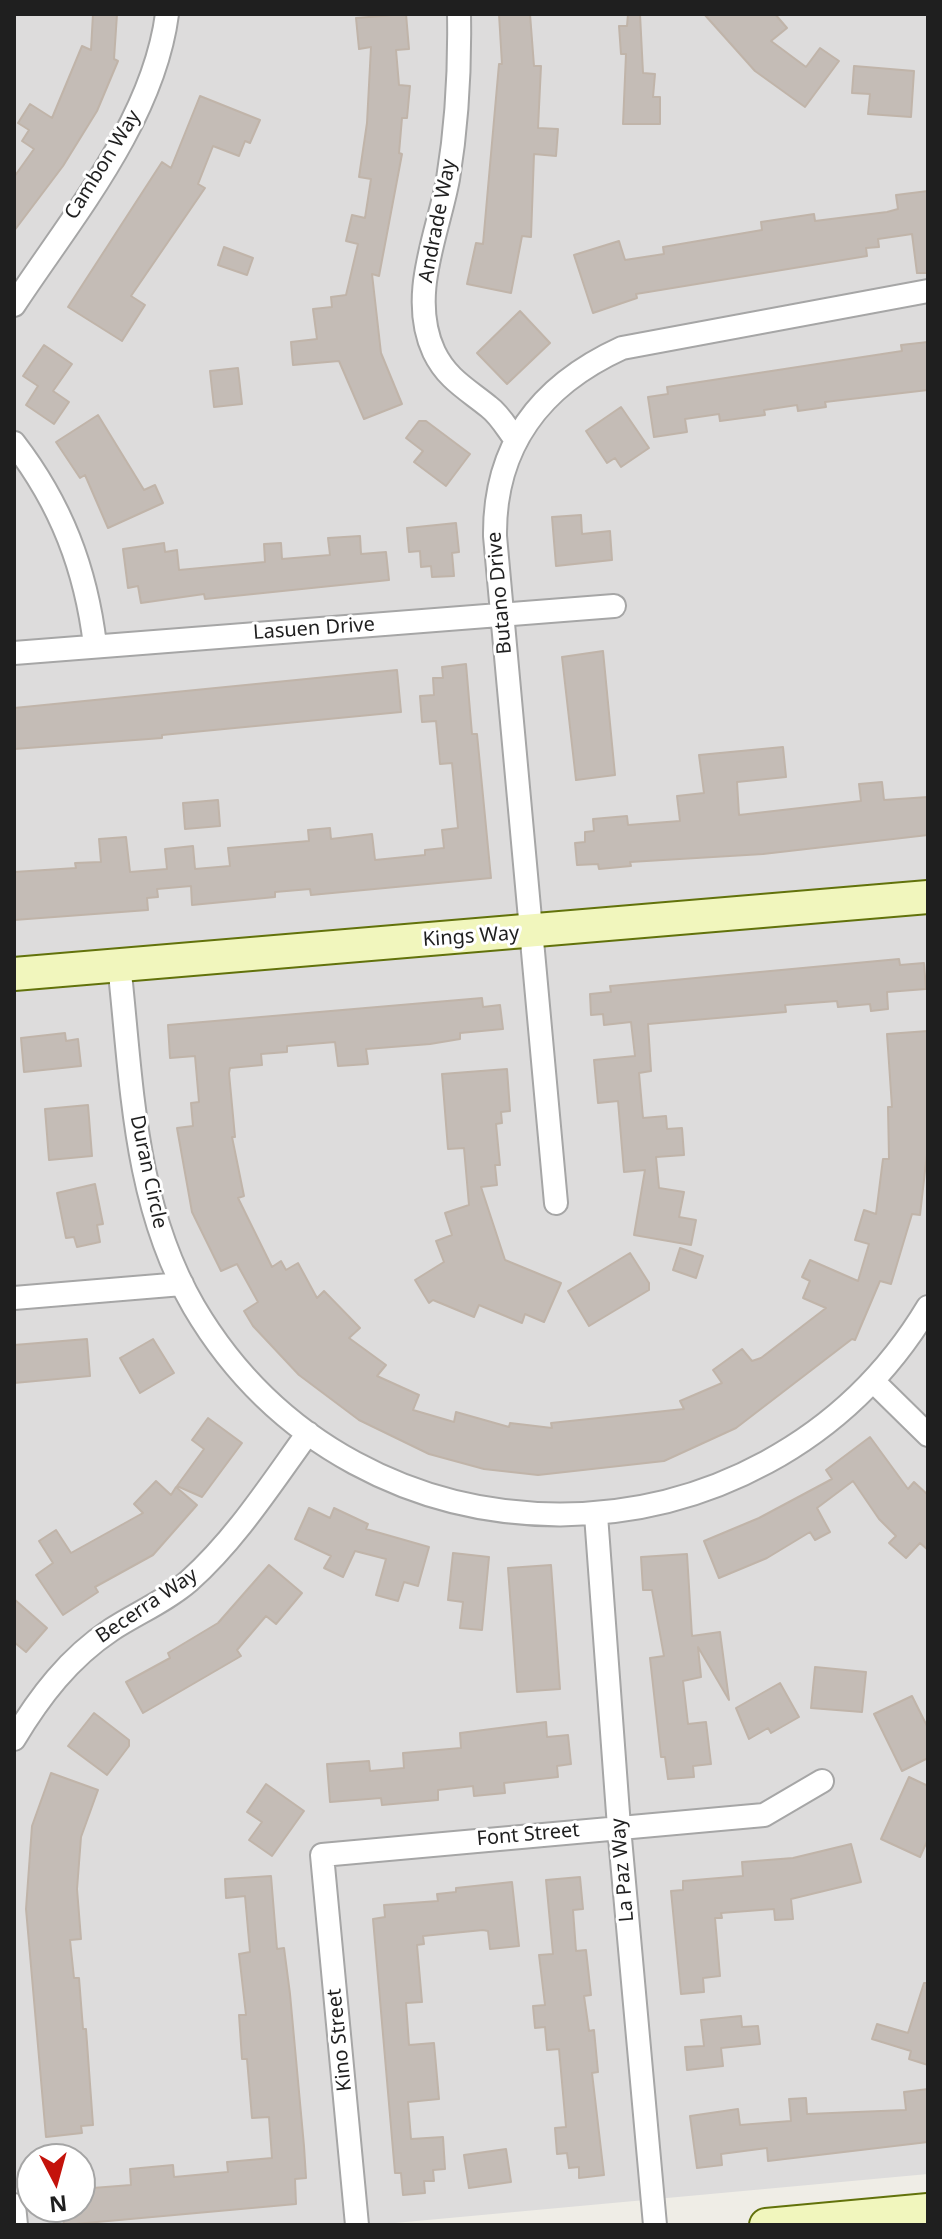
<!DOCTYPE html>
<style>
body{margin:0}
#map{position:relative;width:942px;height:2239px;overflow:hidden;background:#efede6;font-family:"Noto Sans",sans-serif}
canvas{display:block}
.frame{position:absolute;inset:0;border:16px solid #1f1f1f;pointer-events:none}
.north{position:absolute;left:16px;top:2143px;width:80px;height:80px;box-sizing:border-box;background:#fff;border:2px solid #a5a5a5;border-radius:50%;rotate:174deg;font-size:22px;font-weight:700;line-height:32px;text-align:center;color:#1f1f1f}
.north::after{content:'';display:block;margin:auto;width:28px;height:36px;background:#c4130b;clip-path:polygon(50% 0,100% 100%,50% 72%,0 100%)}
</style>
<div id="map">
<canvas width="942" height="2239"></canvas>
<div class="frame"></div>
<div class="north">N</div>
</div>
<script>
const context = document.querySelector('canvas').getContext('2d');
context.lineJoin = 'round';
function paint(path, color) { context.fillStyle = color; context.fill(path, 'evenodd'); }
function stroke(path, color, width, dash) { context.strokeStyle = color; context.lineWidth = width; context.lineCap = dash ? 'butt' : 'round'; context.setLineDash(dash || []); context.stroke(path); }
function write(font, color, halo, rows, align = 'center') {
  context.font = font + ' "Noto Sans",sans-serif'; context.lineWidth = 6; context.setLineDash([]); context.textBaseline = 'middle'; context.strokeStyle = halo; context.fillStyle = color; for (const [text, x, y, turn = 0] of rows) {
    context.save(); context.translate(x, y); context.rotate((+turn || 0) * Math.PI / 180); context.textAlign = isNaN(turn) ? turn : align; if (halo) context.strokeText(text, 0, 0); context.fillText(text, 0, 0); context.restore();
  }
}
paint(new Path2D(`
 M14,14H928V2174L373,2225H14ZM32,2159H80V2207H32Z`), '#dddcdc');
const building = new Path2D(`
 M93,14H117L114,59L118,61L97,111L63,166L14,231V177L34,149L22,141L29,130L18,123L30,104L52,118L82,46L91,50Z
 M406,14L409,49L396,50L399,85L410,86L407,118H402L399,153L402,154L379,276L372,274L381,353L402,404L364,419L339,361L293,365L291,342L317,339L313,309L332,307L331,297L346,295L358,244L346,241L352,215L365,218L371,179L359,177L367,123L371,47L359,49L356,18Z
 M499,14H530L534,66H541L538,128L558,129L556,156L534,154L531,237L522,236L511,293L467,284L476,243L483,244L499,64H502Z
 M628,14H640L643,73L655,74L653,97H660V124H623L626,54H621L619,26H627Z
 M704,14H775L787,28L771,41L806,67L820,48L839,61L805,107L755,71Z
 M854,66L914,71L911,117L868,114L870,94L852,93Z
 M200,96L260,120L250,143L245,141L239,156L213,146L198,184L205,188L131,296L145,305L122,341L68,307L162,162L171,168Z
 M928,191V273H917L912,234L878,239L879,247L866,248L867,256L636,294L637,298L593,313L574,255L619,241L625,260L664,254L663,247L762,230L761,222L814,214L815,221L887,212L898,209L896,195Z
 M224,247L253,258L247,275L218,265Z
 M520,311L550,343L507,384L477,353Z
 M928,342V390L825,402L826,407L798,411L797,405L764,410L765,415L720,421L719,414L685,419L687,432L654,437L648,397L668,394L667,387L902,351L901,345Z
 M44,345L72,364L53,391L69,402L54,424L26,405L38,386L23,376Z
 M238,368L242,404L214,407L210,371Z
 M621,407L649,448L621,467L615,458L607,463L586,431Z
 M98,415L144,490L155,485L163,503L108,528L85,475L80,478L56,442Z
 M419,421H426L470,454L446,486L414,462L423,451L406,438Z
 M581,515L582,534L610,531L612,560L556,566L552,517Z
 M456,523L459,552L452,553L454,576L432,577L431,566L421,567L420,551L409,552L407,528Z
 M360,536L361,554L386,552L389,580L205,599L204,594L141,603L138,586L128,588L123,549L164,543L165,552L177,550L179,570L265,562L264,544L281,543L282,559L330,555L328,538Z
 M603,651L615,775L576,780L562,657Z
 M466,664L472,734H477L491,878L311,895L310,889L275,892V897L192,905L191,886L157,889L158,897L147,898L148,910L14,920V872L76,868L75,863L101,862L99,839L126,837L130,872L167,869L165,849L193,846L195,869L230,866L228,848L309,841L308,830L330,828L331,839L372,834L375,860L425,855V850L444,848L442,830L458,828L452,763L440,764L436,721L422,722L420,696L434,695L433,678H443L442,667Z
 M397,670L401,712L162,735V738L14,749V708Z
 M783,747L786,777L737,782L739,815L861,801L859,784L882,782L884,800L928,797V835L763,854L630,862L631,866L599,869L598,864L577,865L575,843L585,842V832L594,831L593,819L627,816L628,825L680,821L677,796L704,793L699,755Z
 M218,800L220,826L185,829L183,803Z
 M899,959L900,965L924,963L926,989L887,992L888,1009L871,1011L870,1004L838,1007L837,1001L785,1005L786,1012L648,1024L651,1071L639,1073L643,1118L666,1116L667,1129L682,1128L684,1155L656,1157L659,1188L684,1192L679,1217L696,1220L691,1245L634,1235L645,1170L624,1172L618,1101L598,1103L594,1060L635,1056L631,1022L604,1025L603,1014L591,1015L590,994L611,992L610,986Z
 M482,998L483,1007L500,1005L503,1029L460,1033V1039L430,1044L366,1049L368,1064L338,1066L335,1042L287,1046V1052L261,1054L262,1065L230,1068L229,1073L235,1137H232L244,1196L238,1198L272,1267L281,1261L286,1270L298,1263L317,1298L324,1291L360,1328L349,1338L386,1365L377,1376L419,1395L413,1410L454,1422L456,1412L509,1427L510,1423L552,1428L551,1423L684,1409L680,1401L722,1383L713,1370L742,1349L752,1361L761,1358L826,1308L803,1298L810,1281L802,1277L810,1260L858,1281L869,1244L855,1240L864,1210L876,1214L883,1159H889L888,1107H892L887,1034L928,1031V1145L920,1215L912,1214L891,1284L880,1281L855,1340L852,1339L736,1428L664,1461L538,1475L484,1469L429,1454L359,1420L299,1375L253,1326L244,1311L258,1302L237,1264L221,1271L192,1212L177,1128L193,1126L191,1103L199,1102L195,1056L170,1058L168,1025Z
 M65,1033L66,1041L78,1039L81,1066L24,1072L21,1038Z
 M507,1069L510,1111L501,1112L502,1123L496,1124L500,1165H495L497,1185L481,1187L505,1260L561,1283L544,1322L525,1314L522,1323L479,1305L474,1317L433,1300L429,1303L415,1280L444,1262L436,1241L452,1235L445,1213L469,1205L464,1148L448,1149L442,1074Z
 M88,1105L92,1156L49,1160L45,1109Z
 M95,1184L103,1224L97,1225L100,1242L77,1247L74,1237L66,1238L57,1193Z
 M680,1248L703,1256L696,1278L673,1270Z
 M630,1253L649,1283V1290L589,1326L568,1291Z
 M87,1339L90,1376L14,1383V1345Z
 M153,1339L174,1373L140,1393L120,1358Z
 M208,1418L242,1443L202,1497L177,1486L204,1449L192,1440Z
 M870,1437L908,1489L914,1482L928,1495V1550L920,1543L906,1558L889,1543L896,1536L879,1519L853,1481L817,1508L830,1532L815,1540L810,1532L767,1558L719,1578L704,1541L759,1518L832,1479L826,1470Z
 M156,1481L171,1495L176,1487L197,1505L153,1555L95,1587L98,1592L63,1615L36,1575L53,1563L39,1541L56,1530L71,1553L143,1513L134,1504Z
 M309,1508L330,1518L334,1508L368,1524L366,1529L429,1547L418,1586L404,1582L398,1601L376,1595L386,1559L355,1551L343,1577L324,1568L331,1556L295,1539Z
 M453,1553L489,1557L482,1630L460,1628L463,1602L448,1600Z
 M687,1554L692,1636L720,1632L729,1700L698,1647L701,1677L683,1681L688,1724L706,1722L711,1764L693,1766L694,1777L668,1779L665,1757H661L650,1658L664,1656L652,1590H643L641,1557Z
 M269,1565L302,1593L276,1624L266,1616L237,1650L241,1656L143,1713L126,1682L170,1658L168,1653L218,1623Z
 M551,1565L560,1689L517,1692L508,1568Z
 M14,1599L47,1628L26,1652L14,1642Z
 M815,1667L866,1672L862,1712L811,1708Z
 M780,1683L799,1717L771,1733L768,1728L749,1739L736,1708Z
 M912,1696L928,1728V1758L902,1771L874,1714Z
 M94,1713L129,1740V1746L107,1775L68,1746Z
 M546,1722L547,1737L568,1735L571,1764L557,1766L558,1777L504,1783L505,1793L474,1796L473,1786L438,1790V1800L382,1805L381,1798L330,1802L327,1764L369,1761L370,1771L404,1768L403,1753L461,1748L460,1733Z
 M51,1773L98,1790L81,1837L77,1889L81,1939L70,1940L74,1978H79L83,2029H86L93,2125L81,2126L82,2133L46,2137L26,1909L32,1826Z
 M909,1777L928,1786V1839L920,1857L881,1839Z
 M266,1784L304,1811L272,1856L249,1840L262,1822L247,1812Z
 M851,1844L861,1882L791,1899L793,1919L775,1920L774,1909L721,1913L722,1918H715L720,1976L703,1978L704,1992L681,1994L671,1891L683,1890V1881L743,1876L742,1862L793,1858Z
 M271,1876L277,1949L284,1948L290,1994L304,2146L306,2178L295,2179L296,2204L64,2225L62,2207H80V2189L131,2185L130,2169L173,2165L174,2177L228,2172L227,2162L272,2158L269,2117L252,2118L247,2059H242L239,2015H246L239,1954L250,1952L245,1896L226,1898L225,1879Z
 M580,1877L583,1909L573,1910L576,1951L586,1950L591,1995L584,1996L589,2031L594,2030L598,2072L592,2073L604,2175L579,2178V2167L569,2168L567,2153L557,2154L555,2128L566,2127L559,2049L547,2050L545,2027L535,2028L533,2006L545,2005L539,1955L553,1954L546,1880Z
 M512,1882L519,1946L490,1949L488,1931L483,1930L423,1936L424,1944L417,1945L422,2002L406,2003L409,2045L434,2043L439,2099L408,2102L411,2139L443,2137L445,2169L433,2170L434,2181H424L425,2193L403,2195L401,2173H395L373,1919L385,1917L384,1905L438,1901L437,1894L456,1892V1888Z
 M924,1983H928V2065L909,2059L911,2051L872,2039L877,2024L908,2033Z
 M741,2016L742,2027L758,2026L760,2044L721,2048L723,2066L687,2070L685,2047L704,2046L701,2020Z
 M928,2089V2142L768,2161L767,2148L721,2154L722,2165L697,2168L690,2116L738,2109L740,2125L791,2121L789,2099L806,2098L807,2114L906,2110L904,2092Z
 M506,2149L511,2182L469,2188L464,2155Z`);
paint(building, '#c4bcb6');
stroke(building, '#c0b4a9', 2);
const street = new Path2D(`
 M459,14C460,69 457,124 448,179C438,234 408,296 434,352C447,379 467,389 489,407C500,415 508,430 516,440
 M14,305C72,217 153,121 167,14
 M14,443C61,504 86,569 95,645
 M14,653L614,606
 M119,964C132,1081 133,1202 194,1307C358,1585 763,1582 928,1307
 M556,1203L495,536C494,445 541,385 622,348L928,291
 M14,1298L182,1284
 M873,1381L928,1435
 M596,1515L619,1827L655,2225
 M14,1739C40,1696 69,1658 111,1630C137,1613 166,1601 189,1581C236,1539 271,1484 308,1433
 M14,2205L16,2225
 M357,2225L322,1855L764,1815L822,1781`);
const secondary = new Path2D(`
 M14,974L928,897
 M766,2225L928,2210`);
stroke(street, '#a6a6a6', 26);
stroke(secondary, '#62720b', 36);
stroke(street, '#fff', 22);
stroke(secondary, '#f1f6bd', 32);
write('20px', '#1f1f1f', '#fff', [
 ["Cambon Way",103,165,-58],
 ["Andrade Way",438,221,-79],
 ["Butano Drive",500,593,-95],
 ["Lasuen Drive",314,629,-4],
 ["Kings Way",471,937,-4],
 ["Duran Circle",148,1172,78],
 ["Becerra Way",147,1606,-34],
 ["Font Street",528,1835,-5],
 ["La Paz Way",623,1870,-95],
 ["Kino Street",340,2040,-96]
]);
</script>
